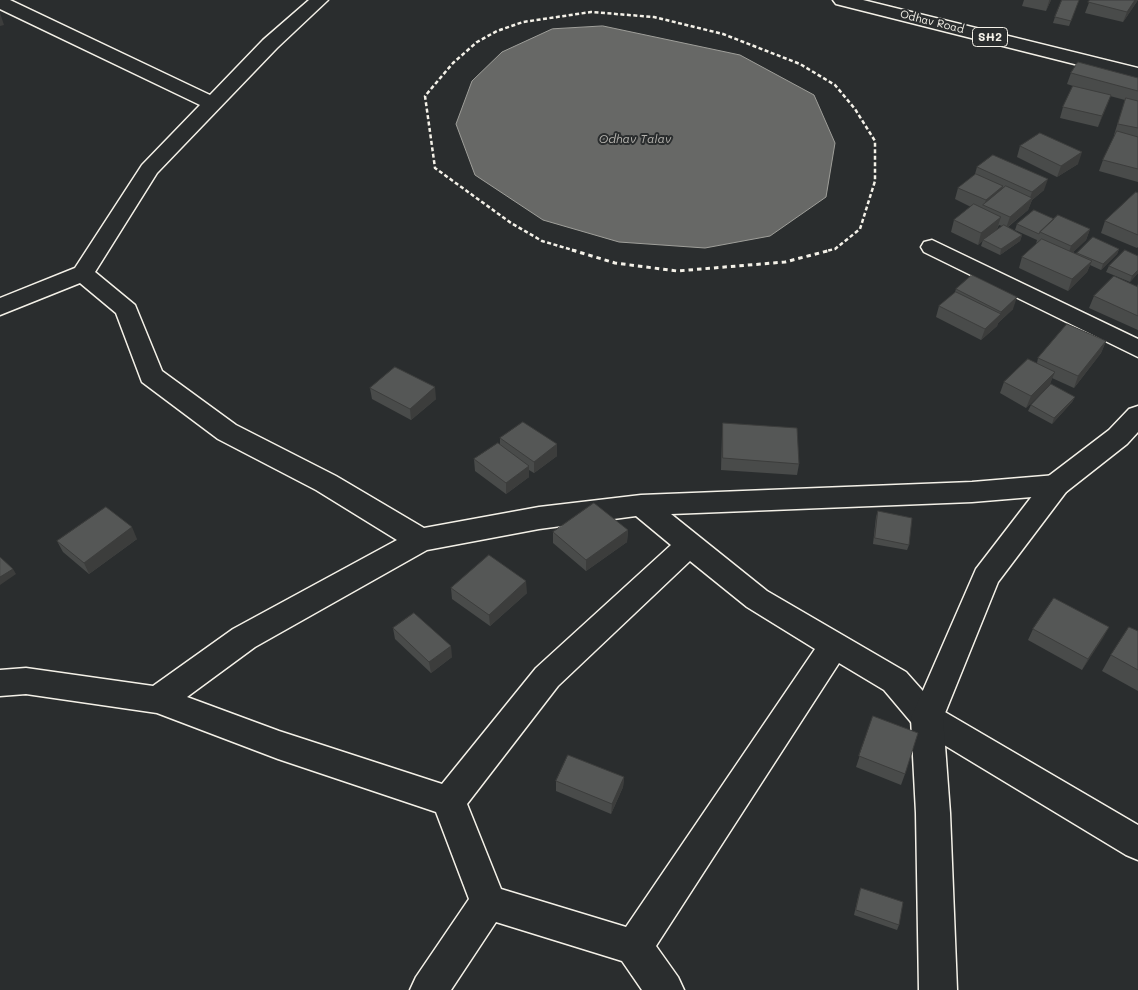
<!DOCTYPE html>
<style>
body{margin:0}
canvas{display:block;background:#2a2d2e}
</style>
<canvas width="1138" height="990"></canvas>
<script>
const context = document.querySelector('canvas').getContext('2d');
context.lineJoin = 'round';
function paint(path, color) { context.fillStyle = color; context.fill(path, 'evenodd'); }
function stroke(path, color, width, dash) { context.strokeStyle = color; context.lineWidth = width; context.lineCap = dash ? 'butt' : 'round'; context.setLineDash(dash || []); context.stroke(path); }
function write(font, color, halo, rows, align = 'center') {
  context.font = font + ' Mali,sans-serif'; context.lineWidth = 4; context.setLineDash([]); context.textBaseline = 'middle'; context.strokeStyle = halo; context.fillStyle = color; for (const [text, x, y, turn = 0] of rows) {
    context.save(); context.translate(x, y); context.rotate((+turn || 0) * Math.PI / 180); context.textAlign = isNaN(turn) ? turn : align; if (halo) context.strokeText(text, 0, 0); context.fillText(text, 0, 0); context.restore();
  }
}
const water = new Path2D(`
 M603,26L740,55L814,95L835,143L826,197L770,236L705,248L619,242L543,220L475,175L456,124L472,81L502,52L552,29Z`);
paint(water, '#676866');
stroke(water, '#9f9f9a', 1);
const street = new Path2D(`
 M0,0H10L210,95L263,40L309,0H328L277,48L157,173L95,272L135,305L162,371L236,425L336,476L424,528L539,507L641,495L972,482L1056,475L1066,478L1070,485L1066,492L1056,495L972,502L671,514L767,591L906,672L938,708L1138,825V860L1126,855L916,728L884,690L839,663L656,946L678,977L684,990H642L622,961L496,922L451,990H410L416,977L469,899L436,812L278,759L157,713L26,694L0,696V670L26,668L153,686L233,629L397,540L316,490L218,439L142,382L116,313L80,283L0,315V298L75,268L142,165L200,105L0,9ZM636,516L671,545L536,668L442,784L279,731L187,697L255,647L427,550L539,529ZM690,561L747,607L815,649L626,927L501,889L467,804L558,686Z
 M932,240L1138,339V357L924,252L921,247L924,242Z`);
const secondary = new Path2D(`
 M1138,406V432L1127,444L1066,492L998,582L943,718L950,813L957,990H919L916,813L911,718L976,569L1046,478L1109,430L1129,409Z`);
const primary = new Path2D(`
 M833,0H863L1138,68V80L836,4Z`);
stroke(street, '#f4f1e8', 3);
stroke(secondary, '#f4f1e8', 3);
stroke(primary, '#f4f1e8', 3);
stroke(new Path2D(`
 M576,251L542,241L511,223L435,168L425,96L453,63L477,42L497,31L523,22L591,12L654,17L723,34L800,64L835,85L855,109L875,141V181L860,229L835,249L826,251`), '#f4f1e8', 2.5, [4, 2.5]);
stroke(new Path2D(`
 M572,250L615,263L677,271L785,262L831,250`), '#f4f1e8', 3, [4.5, 4]);
paint(street, '#2a2d2e');
paint(secondary, '#2a2d2e');
paint(primary, '#2a2d2e');
paint(new Path2D(`
 M1024,0H1051L1046,11L1022,6Z
 M1079,0L1069,26L1053,23L1055,17Z
 M1090,0H1138L1123,22L1085,13Z
 M1071,73L1138,78V182L1099,171L1103,160L1115,135H1114L1125,100L1110,96L1098,127L1060,118L1063,107L1073,86L1067,84Z
 M1020,146L1078,164L1057,177L1017,157Z
 M977,167L1044,190L1032,200L1028,210L1008,227L1022,235L1020,241L1000,255L981,246L983,240L978,245L951,232L954,220L971,207L955,199L958,188L975,174ZM999,225L1002,226L985,238L997,229Z
 M1138,193V247L1137,248L1101,233L1105,221Z
 M1054,219L1090,229L1086,240L1073,252L1076,254L1077,253L1119,249L1117,254L1101,270L1090,265L1087,272L1068,291L1019,268L1022,257L1036,244L1037,240L1015,230L1017,224Z
 M1109,266L1138,273L1130,282L1106,272Z
 M1138,284V330L1089,308L1094,296L1137,287Z
 M956,289L1013,309L998,323L997,326L981,340L936,317L939,306L955,292Z
 M1106,341L1101,353L1074,388L1052,378L1050,384L1026,408L1000,393L1004,382L1037,363L1038,358Z
 M370,388L436,399L411,420L372,399Z
 M1075,397L1072,402L1052,424L1028,411L1031,405Z
 M723,423L799,464L797,475L721,470L722,435Z
 M500,438L557,444V456L534,473L529,470V477L506,494L475,471L474,459L500,444Z
 M878,511L909,545L907,550L873,544L876,517Z
 M628,530L627,542L586,571L553,543V532Z
 M137,539L89,574L63,552L57,541Z
 M451,588L527,593L490,626L452,599Z
 M1109,627L1082,670L1028,640L1033,629Z
 M393,628L452,657L431,673L395,639Z
 M1138,631V691L1102,671L1111,655Z
 M873,716L905,774L901,785L856,767Z
 M624,777L623,787L611,814L556,791V781Z
 M861,888L899,925L897,930L854,915L859,893Z`), '#494b4a');
paint(new Path2D(`
 M1049,0H1051L1046,11L1049,1Z
 M1135,0H1138L1123,22L1127,12Z
 M0,13L4,25L0,26Z
 M1111,95L1107,106L1098,127L1102,116Z
 M1082,152L1078,164L1057,177L1061,166Z
 M1048,179L1044,190L1032,200L1028,210L1006,228L1010,217L1029,201L1032,192Z
 M1003,186L1000,197L984,205L986,200Z
 M1001,217L997,229L978,245L981,233Z
 M1090,229L1086,240L1067,258L1071,246Z
 M1022,235L1020,241L1000,255L1001,249Z
 M1119,249L1117,254L1101,270L1103,264Z
 M1092,261L1087,272L1068,291L1072,279Z
 M1138,270V273L1130,282L1132,276Z
 M1017,297L1013,309L998,323L997,326L981,340L985,329L1000,314L1001,312Z
 M1106,341L1101,353L1074,388L1078,376Z
 M1055,372L1050,384L1026,408L1031,396Z
 M435,387L436,399L411,420L410,409Z
 M1075,397L1072,402L1052,424L1054,418Z
 M557,444V456L534,473V462Z
 M529,466V477L506,494V483Z
 M132,527L137,539L89,574L84,563Z
 M628,530L627,542L586,571V560Z
 M13,569L16,574L0,585V577Z
 M526,581L527,593L490,626L489,615Z
 M1109,627L1103,638L1082,670L1088,659Z
 M451,646L452,657L431,673L429,662Z
 M624,777L623,787L611,814L612,804Z`), '#3c3d3c');
const building = new Path2D(`
 M1062,0H1079L1071,21L1055,17Z
 M1090,0H1135L1127,12L1088,2Z
 M1078,62L1138,78V91L1071,73Z
 M1073,86L1111,95L1102,116L1063,107Z
 M1126,98L1138,101V128L1118,124Z
 M1117,131L1138,137V169L1103,160Z
 M1040,133L1082,152L1061,166L1020,146Z
 M993,155L1048,179L1032,192L977,167Z
 M976,174L1003,186L986,200L958,188Z
 M1006,186L1032,198L1010,217L983,205Z
 M1136,192L1138,193V235L1105,221Z
 M974,204L1001,217L981,233L954,220Z
 M1034,210L1054,219L1040,232L1039,234L1017,224Z
 M1058,215L1090,229L1071,246L1040,232Z
 M1004,225L1022,235L1001,249L983,240Z
 M1093,237L1119,249L1103,264L1077,253Z
 M1042,239L1092,261L1072,279L1022,257Z
 M1125,250L1138,256V270L1132,276L1109,266Z
 M972,275L1017,297L1001,312L956,289Z
 M1114,276L1138,287V316L1094,296Z
 M956,292L1001,314L985,329L939,306Z
 M1067,324L1106,341L1078,376L1038,358Z
 M1028,359L1055,372L1031,396L1004,382Z
 M395,367L435,387L410,409L370,388Z
 M1051,384L1075,397L1054,418L1031,405Z
 M523,422L557,444L534,462L500,438Z
 M723,423L797,428L799,464L723,458Z
 M498,443L529,466L506,483L474,459Z
 M594,503L628,530L586,560L553,532Z
 M106,507L132,527L84,563L57,541Z
 M878,511L912,518L909,545L875,538Z
 M489,555L526,581L489,615L451,588Z
 M0,557L13,569L0,577Z
 M1054,598L1109,627L1088,659L1033,629Z
 M414,613L451,646L429,662L393,628Z
 M1129,627L1138,631V670L1111,655Z
 M873,716L918,733L905,774L859,756Z
 M568,755L624,777L612,804L556,781Z
 M861,888L903,902L899,925L856,910Z`);
paint(building, '#555756');
stroke(building, '#3c3d3c', 1);
write('11px', '#f4f1e8', '#2a2d2e', [
 ["Odhav Road",932,22,14]
]);
for (const [x, y, w] of [
 [990,37,35]
]) { const box = new Path2D(); box.roundRect(x - w / 2, y - 9.5, w, 19, 4); context.fillStyle = '#2a2d2e'; context.fill(box); stroke(box, '#f4f1e8', 1); }
write('bold 12px', '#f4f1e8', null, [
 ["SH2",990,37]
]);
write('italic 12px', '#b5b3ae', '#2a2d2e', [
 ["Odhav Talav",635,139]
]);
</script>
